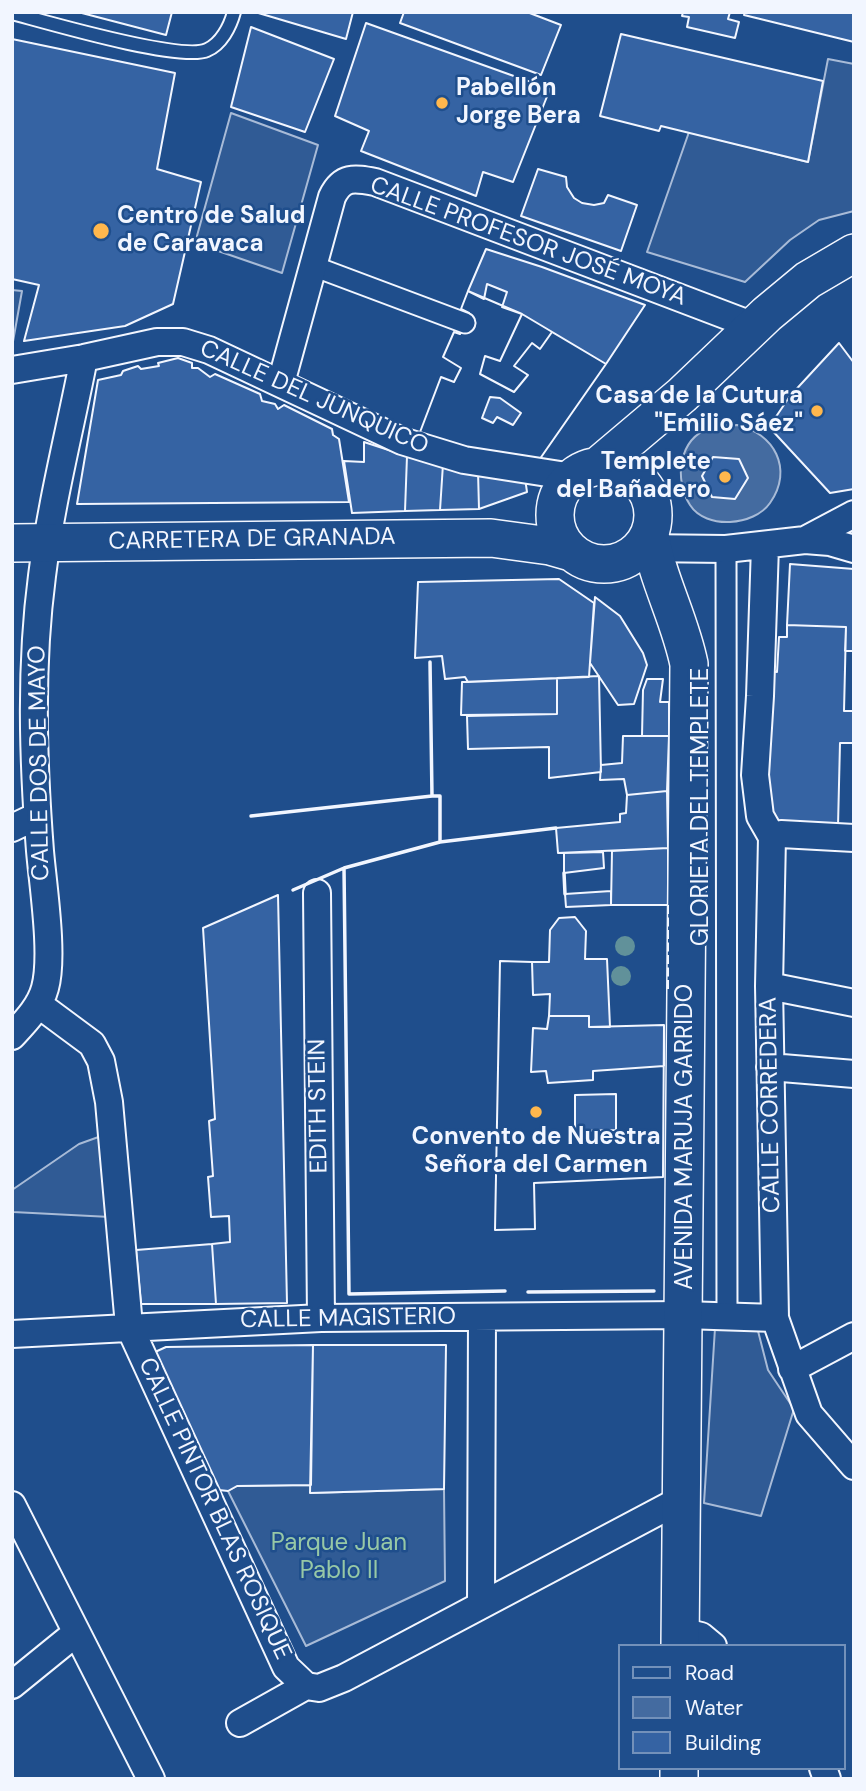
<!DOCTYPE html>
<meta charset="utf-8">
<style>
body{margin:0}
#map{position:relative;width:866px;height:1791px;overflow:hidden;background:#1f4e8c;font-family:"DM Sans",sans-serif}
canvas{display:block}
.frame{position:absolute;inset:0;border:14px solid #f2f6ff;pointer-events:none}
.legend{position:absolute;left:618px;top:1644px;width:228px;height:126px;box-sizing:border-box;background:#1f4e8c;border:2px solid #7391ba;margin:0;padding:9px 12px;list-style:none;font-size:21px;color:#f2f6ff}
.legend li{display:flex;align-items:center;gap:14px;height:35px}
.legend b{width:35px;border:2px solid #7391ba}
</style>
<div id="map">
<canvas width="866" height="1791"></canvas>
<div class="frame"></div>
<ul class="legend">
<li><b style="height:9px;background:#1f4e8c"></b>Road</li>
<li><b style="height:19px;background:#446ba0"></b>Water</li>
<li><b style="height:19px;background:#3563a3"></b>Building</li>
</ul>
</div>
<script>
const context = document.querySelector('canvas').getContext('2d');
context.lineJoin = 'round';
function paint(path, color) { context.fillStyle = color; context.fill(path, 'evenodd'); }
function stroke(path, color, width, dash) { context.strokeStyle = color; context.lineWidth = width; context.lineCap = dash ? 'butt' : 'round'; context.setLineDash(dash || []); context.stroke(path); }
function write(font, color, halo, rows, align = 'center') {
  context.font = font + ' "DM Sans",sans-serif'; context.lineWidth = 5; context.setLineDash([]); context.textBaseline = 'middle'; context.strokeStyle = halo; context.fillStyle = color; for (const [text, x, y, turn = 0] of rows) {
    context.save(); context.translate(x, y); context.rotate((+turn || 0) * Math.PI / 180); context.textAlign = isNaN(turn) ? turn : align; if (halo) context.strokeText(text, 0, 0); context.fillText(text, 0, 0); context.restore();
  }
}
const built = new Path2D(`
 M828,59L854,64V211L819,220L790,240L745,282L647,252L689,132L808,162Z
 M231,113L318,145L282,273L195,243Z
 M12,290L22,291L12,347Z
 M104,1135L110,1217L13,1212L12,1190L79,1144Z
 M715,1328L758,1331L768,1370L794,1409L761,1516L704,1503Z
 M311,1485V1493L444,1489L445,1581L306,1646L228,1491L237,1486Z`);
paint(built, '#305b95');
stroke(built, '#a8bbd7', 2);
const water = new Path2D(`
 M737,425C774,433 794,469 770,503C754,526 706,530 690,505C674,480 678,439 710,428C719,426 728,425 737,425Z`);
paint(water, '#446ba0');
stroke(water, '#a8bbd7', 2);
const building = new Path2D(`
 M78,12H172L166,35Z
 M255,12H353L346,39Z
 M404,12H527L561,25L541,75L400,23Z
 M683,12H730L728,19L739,22L735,38L687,27L689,17L682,16Z
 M745,12H854V42L744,15Z
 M366,23L550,89L513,182L483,172L476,196L361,151L369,131L335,116Z
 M251,27L334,59L305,132L231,107Z
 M621,34L823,81L808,162L661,126L659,131L600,116Z
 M12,39L175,73L157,169L201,182L173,304L125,326L24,341L39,285L12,279Z
 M538,169L566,177L567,187L574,198L582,203L594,205L604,203L608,195L637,205L621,251L521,216Z
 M486,249L542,267L645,305L606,364L522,314L502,307L507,292L487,284L484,299L468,291Z
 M468,291L522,314L500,361L485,356L480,374L514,392L528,375L514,366L532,343L540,349L552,332L606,364L537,463L417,440L441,377L454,382L461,368L443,357L454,332L460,334L469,313L461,309ZM490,397L500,398L521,413L513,425L497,417L493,423L482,418Z
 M468,291L522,314L500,361L485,356L480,374L514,392L528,375L514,366L532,343L540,349L552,332L606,364L537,463L417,440L441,377L454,382L461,368L443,357L454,332L460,334L469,313L461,309Z
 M839,343L854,363V489L830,493L769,427L790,396Z
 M178,358L192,363V368H198L210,377L215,374L260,394L262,401L275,404L278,409L284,405L332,429L333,435L339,439L349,502L77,504L98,380L121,375L123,371L138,366L141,369L159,366L158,363Z
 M364,442L407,456L405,511L352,513L344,461L364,462Z
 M407,456L443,464L440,510L405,511Z
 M713,457L739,459L748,478L735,499L712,497L702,476Z
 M443,464L478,471L479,509L440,510Z
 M478,471L525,478L527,492L479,509Z
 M790,564L854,569V651H845L846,627L787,625Z
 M559,579L594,603L589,677L468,682L465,677L445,679L442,656L415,658L418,582Z
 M595,597L620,616L643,653L647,665L634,704L618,705L590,663Z
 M787,625L846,627L844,711H854V743H840L838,826H776L763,797L768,671L777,672L779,637H787Z
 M599,676L601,772L549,778V747L468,749L467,716L557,714V678Z
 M557,678V714L461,715L462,682Z
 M647,679H663L660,702H669V736H642L643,690Z
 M623,736H669L667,791L627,795L624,779L600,780L601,765L622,763Z
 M667,791L668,848L558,853L556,828L620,822V814L626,813L627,795Z
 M668,848V905H611L612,851Z
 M603,852L604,868L564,873V853Z
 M611,891V905L566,907L565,894Z
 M278,895L287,1303L216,1304L212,1244L230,1242L229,1216L211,1217L208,1177L213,1176L209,1121L215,1119L203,928Z
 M575,917L586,931L585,959H607L610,1027H589V1016H549L550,994L533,995L532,962H549L550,930L559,918Z
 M500,961L532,962L533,995L550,994L549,1016H589V1027L664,1025L663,1177L534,1183L535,1229L495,1230ZM616,1094V1130L575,1131V1095Z
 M500,961L532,962L533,995L550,994L549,1016H589V1027L664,1025L663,1177L534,1183L535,1229L495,1230Z
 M549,1016H589V1027L664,1025V1066L593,1071V1080L548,1083L546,1071L531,1072L533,1028L547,1029Z
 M212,1244L216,1304H141L136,1250Z
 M313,1345H446L444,1489L310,1493Z
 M313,1345L311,1485L237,1486L228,1491L219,1490L155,1352L166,1347Z`);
paint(building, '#3563a3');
stroke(building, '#f2f6ff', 2);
const service = new Path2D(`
 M12,13C46,22 181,62 207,50C221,44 230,27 234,12`);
const pedestrian = new Path2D(`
 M313,266L465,323
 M726,549L727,1316`);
const minor = new Path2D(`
 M12,370L84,358L157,342H183L209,350L402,441L464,460L573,477
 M281,383L332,197C342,176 354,178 375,182L754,326
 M805,540L854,514
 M765,546L760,696L755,775L760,816L772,837L769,986L775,1318L809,1414L854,1466
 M642,548L726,549L805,540L830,542L854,549
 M12,828L37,816
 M772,837L781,834L854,838
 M317,893L321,1318
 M769,986L854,1003
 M38,1004L92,1044L101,1061L109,1102L129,1326L286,1667L306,1686
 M12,1036C25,1022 40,1007 45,988C54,956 43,886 40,851C33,760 30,667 42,576C51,503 70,430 84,358
 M770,1067L854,1074
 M12,1334L321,1318L684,1315L775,1318
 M792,1369L854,1336
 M12,1505L151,1779
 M481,1604L482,1317
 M680,1631L701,1636L713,1646
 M12,1685L76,1633
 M240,1723L306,1686L319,1688L344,1678L680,1500
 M823,1768L827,1779`);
const secondary = new Path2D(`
 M555 515a49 49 0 1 1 98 0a49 49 0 1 1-98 0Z
 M598,466L682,395L767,314L808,280L854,253
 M650,534C657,579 680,619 689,664L680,1646
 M12,543L491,538L550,546L571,552
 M679,1768V1779`);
stroke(service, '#f2f6ff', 16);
stroke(pedestrian, '#f2f6ff', 23);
stroke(minor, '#f2f6ff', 30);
stroke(secondary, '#f2f6ff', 40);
stroke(service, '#1f4e8c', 12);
stroke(pedestrian, '#1f4e8c', 19);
stroke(minor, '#1f4e8c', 26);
stroke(secondary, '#1f4e8c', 37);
stroke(new Path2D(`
 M668,905V989`), '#f2f6ff', 2, [9, 3.5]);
stroke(new Path2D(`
 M430,662L432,796H440V842
 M251,816L432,796
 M344,868L349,1294L505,1291
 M564,873L565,894
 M293,890L344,868L440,842L556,828
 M528,1292L654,1291`), '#f2f6ff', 3.5);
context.fillStyle = '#61919a';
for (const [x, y] of [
 [625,946],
 [621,976]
]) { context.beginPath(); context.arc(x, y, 10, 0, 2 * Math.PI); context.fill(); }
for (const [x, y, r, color] of [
 [442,103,7,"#ffb74d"],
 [101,231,9,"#ffb74d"],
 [817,411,7,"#ffb74d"],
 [725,477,7,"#ffb74d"],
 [536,1112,7,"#ffb74d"]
]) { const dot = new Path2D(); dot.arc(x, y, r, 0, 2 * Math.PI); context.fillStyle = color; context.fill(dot); stroke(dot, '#1f4e8c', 2.5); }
write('bold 24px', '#f2f6ff', '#1f4e8c', [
 ["Pabellón",456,89],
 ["Jorge Bera",456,117],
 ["Centro de Salud",117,217],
 ["de Caravaca",117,245],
 ["Casa de la Cutura",803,397,"right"],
 ["\"Emilio Sáez\"",803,425,"right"],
 ["Templete",711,463,"right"],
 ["del Bañadero",711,491,"right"],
 ["Convento de Nuestra",536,1138,"center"],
 ["Señora del Carmen",536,1166,"center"]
], 'left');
write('24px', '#f2f6ff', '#1f4e8c', [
 ["CALLE PROFESOR JOSÉ MOYA",528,242,20],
 ["CALLE DEL JUNQUICO",314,398,24],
 ["CARRETERA DE GRANADA",252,540,-1],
 ["CALLE DOS DE MAYO",40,763,-91],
 ["GLORIETA DEL TEMPLETE",702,807,-90],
 ["CALLE CORREDERA",771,1105,-91],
 ["EDITH STEIN",319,1106,-91],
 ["AVENIDA MARUJA GARRIDO",686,1137,-90],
 ["CALLE MAGISTERIO",348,1319,-1],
 ["CALLE PINTOR BLAS ROSIQUE",214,1509,65]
]);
write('24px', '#97c8a6', '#1f4e8c', [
 ["Parque Juan",339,1544],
 ["Pablo II",339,1572]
]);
</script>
